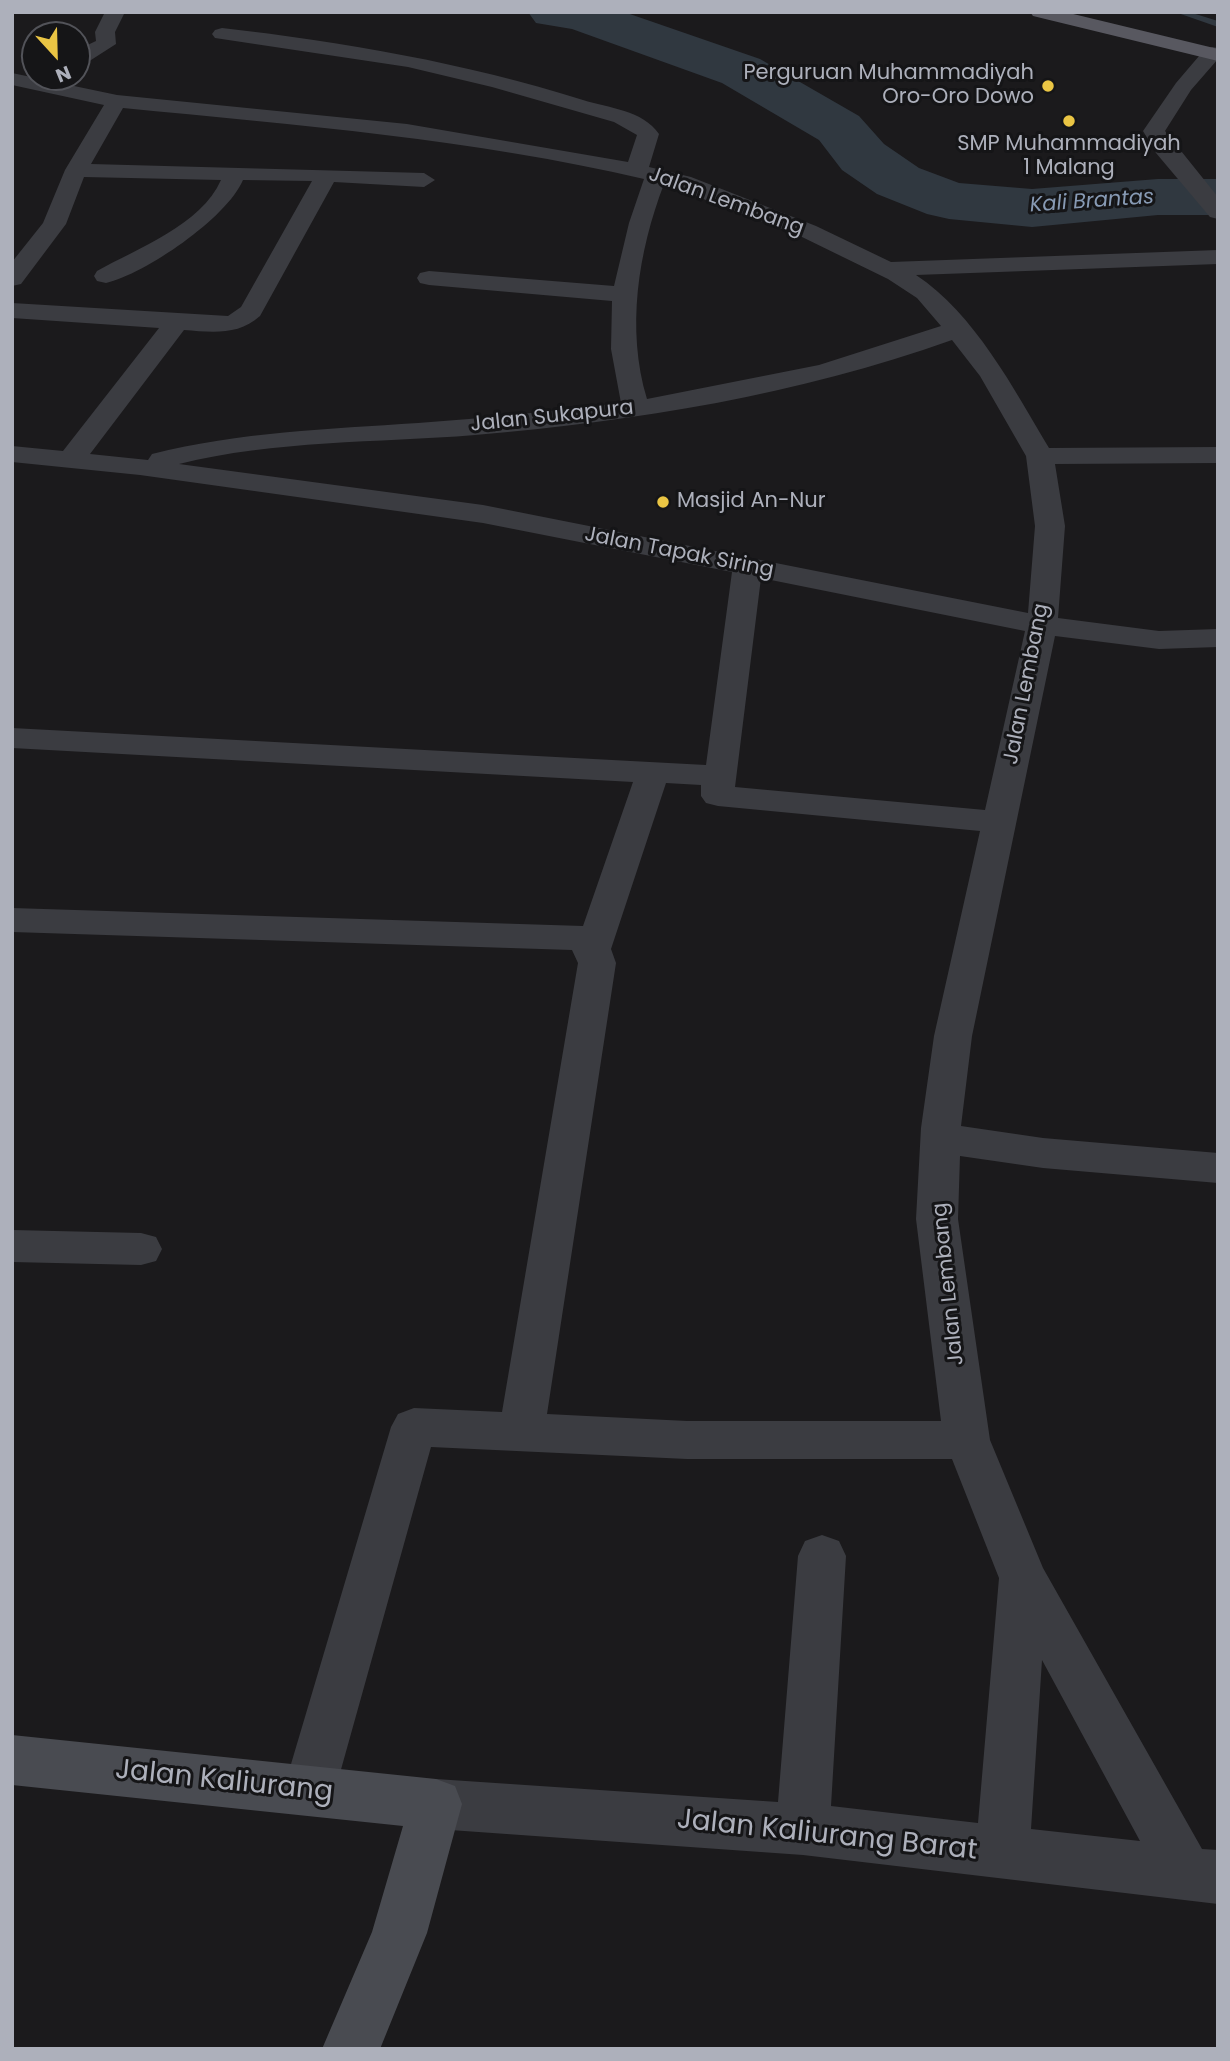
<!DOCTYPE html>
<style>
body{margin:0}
#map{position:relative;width:1230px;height:2061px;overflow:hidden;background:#1b1a1c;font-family:Poppins,sans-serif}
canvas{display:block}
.frame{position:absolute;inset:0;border:14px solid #adb0bb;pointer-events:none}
.north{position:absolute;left:21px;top:21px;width:70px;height:70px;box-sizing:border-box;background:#151517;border:2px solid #525359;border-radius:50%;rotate:158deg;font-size:19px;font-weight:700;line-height:28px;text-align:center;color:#adb0bb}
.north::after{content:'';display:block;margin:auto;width:24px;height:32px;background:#eac544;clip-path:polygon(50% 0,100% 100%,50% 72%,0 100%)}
</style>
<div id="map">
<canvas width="1230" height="2061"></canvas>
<div class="frame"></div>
<div class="north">N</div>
</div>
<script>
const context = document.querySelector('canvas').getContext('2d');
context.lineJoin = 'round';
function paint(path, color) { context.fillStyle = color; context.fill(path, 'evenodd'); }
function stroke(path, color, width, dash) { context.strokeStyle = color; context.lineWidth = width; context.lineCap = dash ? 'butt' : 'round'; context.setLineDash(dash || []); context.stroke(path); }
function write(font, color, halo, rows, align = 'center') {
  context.font = font + ' Poppins,sans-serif'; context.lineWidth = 6; context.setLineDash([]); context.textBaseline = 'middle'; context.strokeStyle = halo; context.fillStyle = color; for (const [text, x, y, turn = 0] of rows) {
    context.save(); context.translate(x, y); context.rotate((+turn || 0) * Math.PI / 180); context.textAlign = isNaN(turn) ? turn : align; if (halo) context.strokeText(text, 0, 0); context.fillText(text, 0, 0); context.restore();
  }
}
paint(new Path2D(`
 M1175,12H1189L1218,21V27Z`), '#303840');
paint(new Path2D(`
 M528,12H624L760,59L859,116L884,144L919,168L959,183L1032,189L1158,179H1218V215H1158L1032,227L949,219L927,214L877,194L842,170L819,140L722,83L572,29L536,23Z`), '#303840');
paint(new Path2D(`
 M105,12H125L115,32L116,44L77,69V50L96,41L95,32Z
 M222,28C345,42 465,63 583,100C608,108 643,110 659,134L649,167L691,177L816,226L891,262L1218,250V264L916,275C974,313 1014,389 1049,448L1218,447V463L1055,464L1065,526L1058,618L1159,631L1218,629V647L1159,649L1055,636L972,1036L961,1126L1043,1138L1218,1153V1183L1043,1168L960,1156L958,1219L990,1440L1043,1568L1202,1849L1218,1850V1904L803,1855L436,1829L417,1822L410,1804L417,1786L436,1779L778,1802L798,1556L805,1541L822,1535L839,1541L846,1556L831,1806L978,1823L999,1578L952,1459H687L431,1447L335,1791L328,1809L309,1816L290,1809L283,1791L391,1427L398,1414L414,1408L502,1412L578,963L572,950L12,932V908L583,926L633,782L12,748V728L706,765L732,572L483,523L140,475L12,462V446L63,451L159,328L12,318V303L228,316L241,307L312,181L243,180C227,218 145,274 106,283L97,281L94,276L97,271C138,248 201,225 221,180L84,177L66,224L21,284L12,286V262L43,223L65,170L104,105L12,85V73L117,95L407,124L628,162L637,135L614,122L492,87L408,67L215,38L212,34L215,30ZM123,108C298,125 473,139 644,179L629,223L614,286L429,271L420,273L417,278L420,283L429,285L612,301L611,349L621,403C553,411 486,418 418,423C328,429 240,432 152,454L148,460L90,454L184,330C211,332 238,336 260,316L334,182L424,187L435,180L424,173L91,164ZM664,184L800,236L888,279L917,298L941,326L819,365L647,399C626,329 638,252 664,184ZM952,340L980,376L1026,456L1035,526L1028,613L483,505L179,464C275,440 377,443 475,435C637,421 798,395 952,340ZM761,578L1025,631L985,810L735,787ZM666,783L701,785V796L706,803L718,806L980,831L934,1036L921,1128L916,1219L941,1421H687L547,1414L616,963L611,949ZM1042,1660L1140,1841L1031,1829Z
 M1212,47L1218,48V59L1191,90L1165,131L1218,197V219L1210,217L1156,153L1143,131L1176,83L1205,49Z
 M12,1230L141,1233L156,1237L162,1249L156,1261L141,1265L12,1262Z`), '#3b3c41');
paint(new Path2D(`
 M12,1735L436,1779L455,1786L462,1804L427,1933L380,2049H322L372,1932L403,1826L12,1785Z`), '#494b51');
paint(new Path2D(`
 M1030,12H1065L1218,49V61L1033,16Z`), '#585860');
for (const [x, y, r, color] of [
 [1048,86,7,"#eac544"],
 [1069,121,7,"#eac544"],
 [663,502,7,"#eac544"]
]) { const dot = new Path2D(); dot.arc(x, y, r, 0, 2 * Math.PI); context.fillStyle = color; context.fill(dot); stroke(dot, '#151517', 2.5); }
write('21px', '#adb0bb', '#151517', [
 ["Perguruan Muhammadiyah",1034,74],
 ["Oro-Oro Dowo",1034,98],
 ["SMP Muhammadiyah",1069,145,"center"],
 ["1 Malang",1069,169,"center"],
 ["Masjid An-Nur",677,502,"left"]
], 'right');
write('21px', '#adb0bb', '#151517', [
 ["Jalan Lembang",726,202,20],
 ["Jalan Sukapura",552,417,-6],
 ["Jalan Tapak Siring",679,553,11],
 ["Jalan Lembang",1027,684,-79],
 ["Jalan Lembang",949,1284,-96]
]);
write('italic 21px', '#879ab4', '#151517', [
 ["Kali Brantas",1092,202,-4]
]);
write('28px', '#adb0bb', '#151517', [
 ["Jalan Kaliurang",224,1782,6],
 ["Jalan Kaliurang Barat",827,1836,6]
]);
</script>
